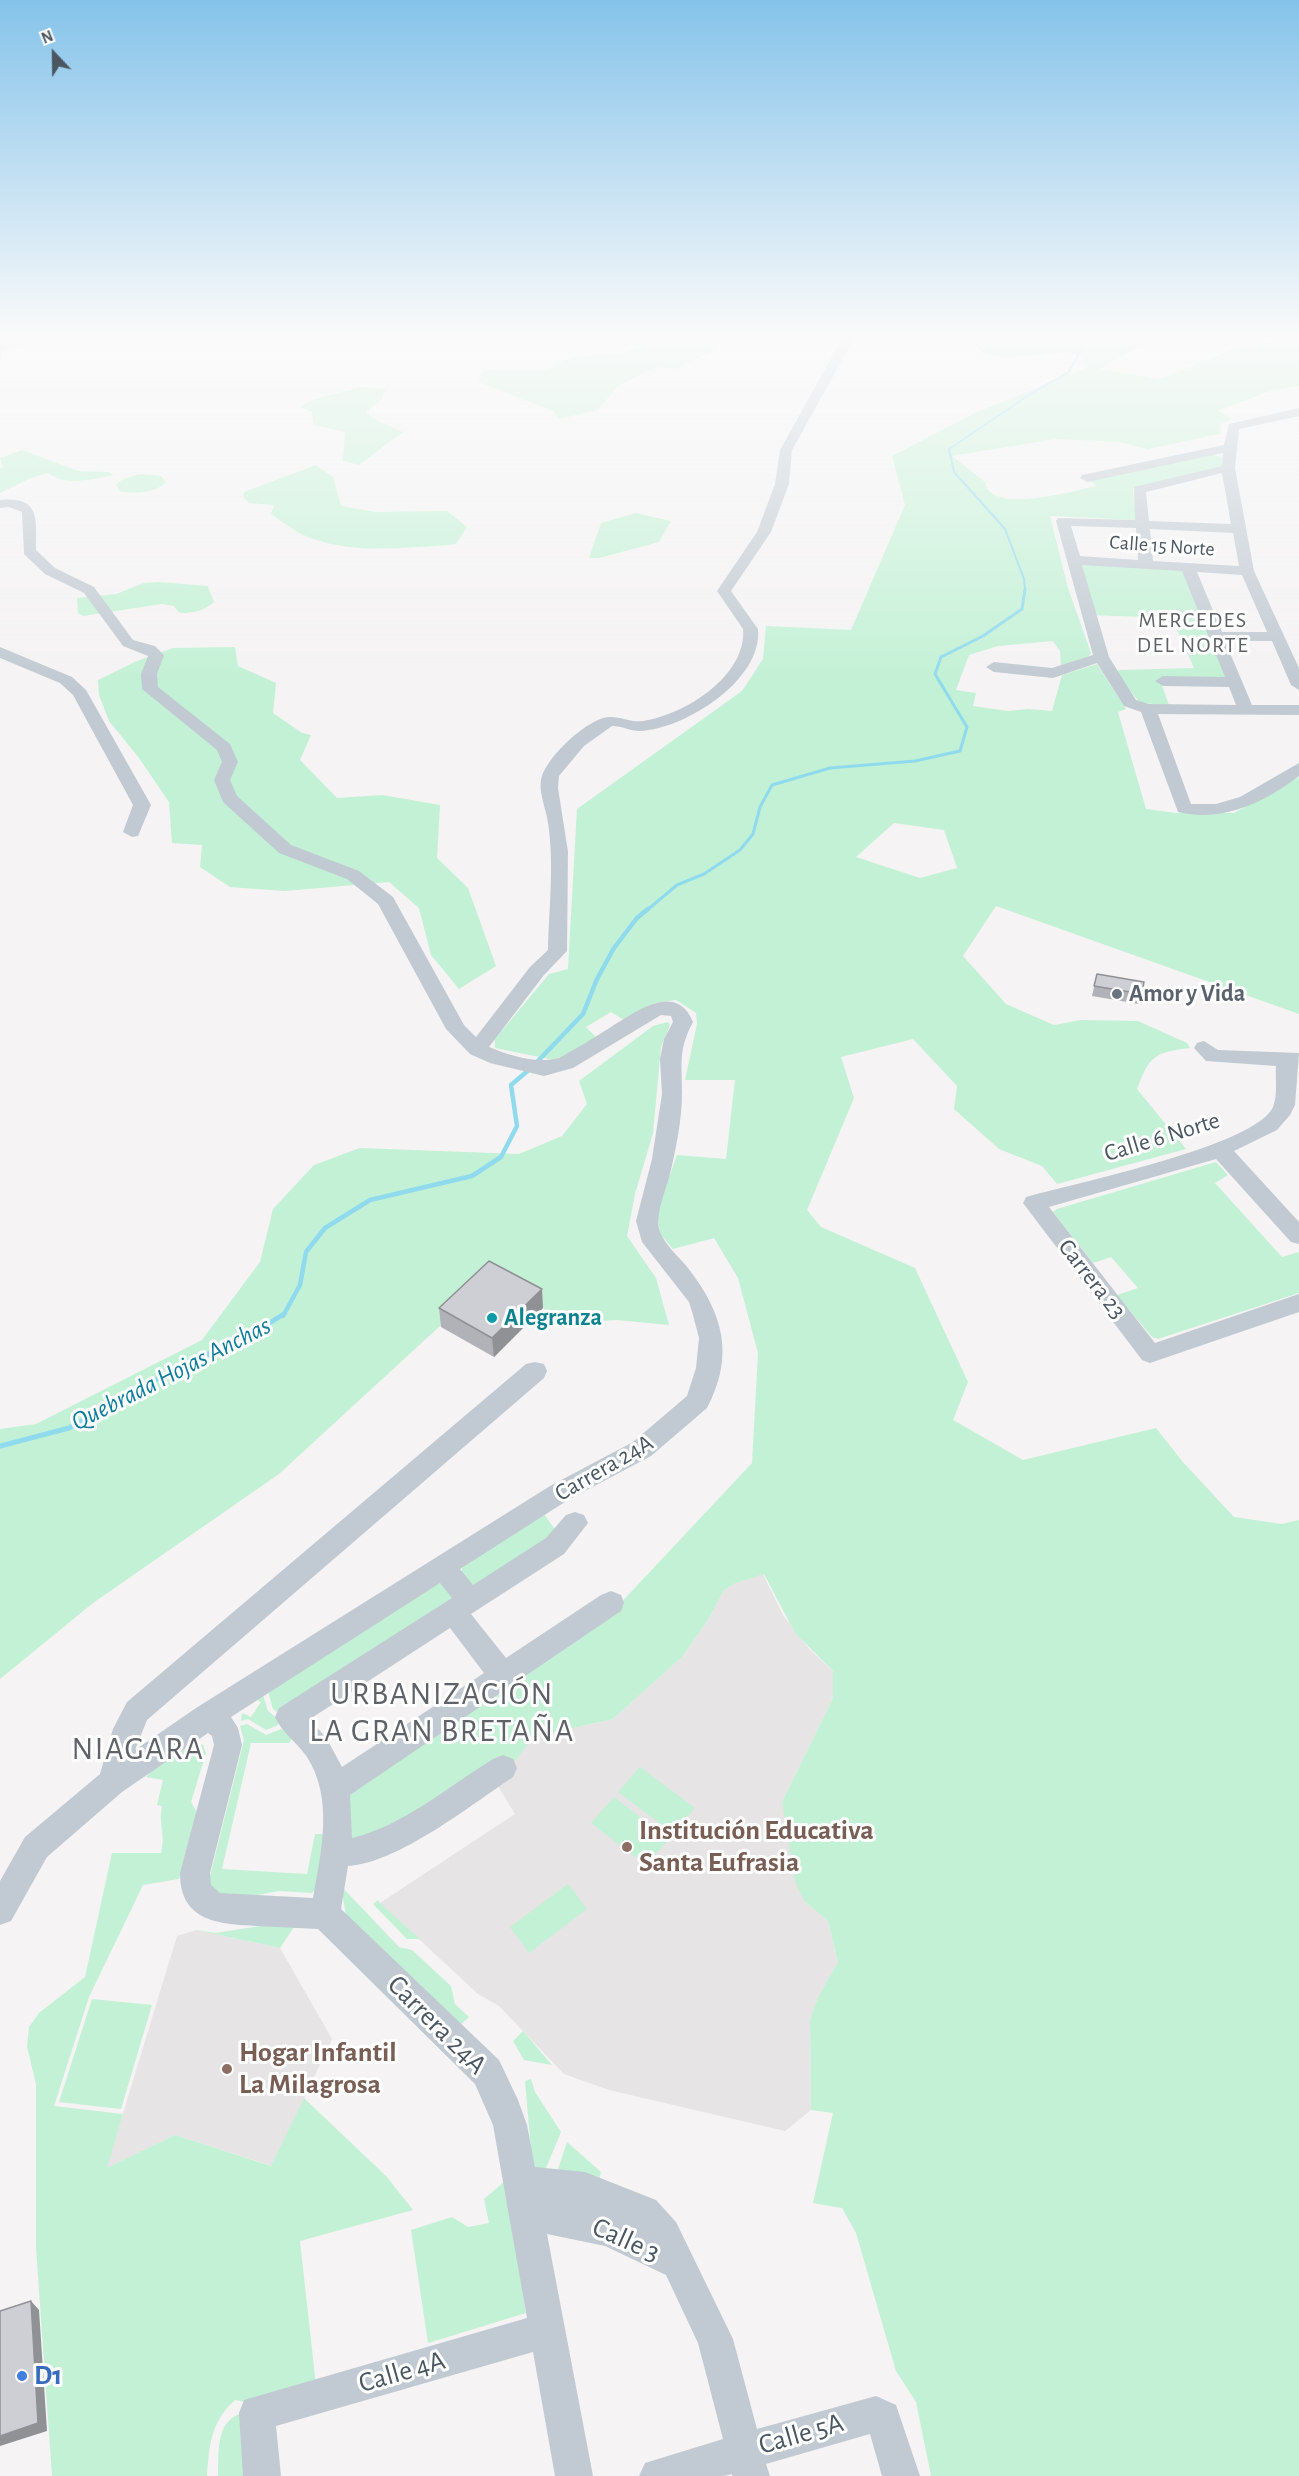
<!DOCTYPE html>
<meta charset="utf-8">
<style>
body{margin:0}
#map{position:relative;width:1299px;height:2476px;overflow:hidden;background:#f5f3f3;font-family:"Alegreya Sans",sans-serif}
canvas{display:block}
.north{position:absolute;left:24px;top:24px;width:60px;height:60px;-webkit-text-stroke:4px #fff;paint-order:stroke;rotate:338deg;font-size:16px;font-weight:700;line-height:24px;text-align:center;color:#4a5661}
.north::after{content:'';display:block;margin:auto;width:21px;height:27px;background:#4a5661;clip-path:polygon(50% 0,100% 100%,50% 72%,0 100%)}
</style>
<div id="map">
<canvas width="1299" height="2476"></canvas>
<div class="north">N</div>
</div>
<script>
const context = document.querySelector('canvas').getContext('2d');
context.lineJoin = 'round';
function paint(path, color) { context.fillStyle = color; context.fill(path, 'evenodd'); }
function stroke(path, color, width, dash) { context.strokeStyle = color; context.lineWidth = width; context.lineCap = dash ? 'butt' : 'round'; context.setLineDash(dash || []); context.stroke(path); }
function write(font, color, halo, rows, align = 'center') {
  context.font = font + ' "Alegreya Sans",sans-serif'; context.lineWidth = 6; context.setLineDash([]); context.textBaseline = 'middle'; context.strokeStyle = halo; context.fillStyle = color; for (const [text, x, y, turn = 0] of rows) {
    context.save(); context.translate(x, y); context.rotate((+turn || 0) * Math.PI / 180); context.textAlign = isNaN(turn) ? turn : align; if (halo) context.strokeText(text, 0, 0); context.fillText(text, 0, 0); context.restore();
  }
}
paint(new Path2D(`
 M763,1574L783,1615L809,1649L833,1671V1698L782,1802L804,1901L828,1921L838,1962L818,1997L810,2019L811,2110L785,2131L609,2090L564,2074L499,2006L478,1994L380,1903L515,1814L495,1781L533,1737L613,1719L682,1657L708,1620L724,1590L736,1583Z
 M196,1930L280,1948L332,2039L272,2166L175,2135L106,2169L177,1936Z`), '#e6e4e5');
paint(new Path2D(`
 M0,337H55L39,343L2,351L0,364Z
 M669,337H730L717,341L714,350L676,369L656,367L618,386L598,410L559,419L553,411L478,382L484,369L546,370L572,357L620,353L646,347Z
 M984,337H1148L1160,340L1129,352L1100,369L1160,379L1238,347L1282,338H1299V386L1270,391L1218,411L1231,419L1221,424L1220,434L1148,449L1118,442L1056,439L952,456L985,482C989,515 1075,491 1096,486L1090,480L1210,454L1222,457V467L1133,488L1136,520L1050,516L1068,588L1091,653L1089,656L1064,667L1061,666L1060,651L1053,641L998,646L969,655L956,690L976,693L973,706L1008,711L1028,709L1052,711L1062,675L1097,664L1126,709L1118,712L1146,809L1176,813H1234L1299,777V1014L996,906L963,956L1006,1004L1054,1025L1081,1020L1138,1021L1187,1043L1190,1048C1155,1052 1149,1056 1137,1089L1186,1149L1057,1184L1042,1166L999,1149L954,1109L957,1086L913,1039L841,1057L854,1098L807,1210L821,1227L915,1268L968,1382L953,1420L1023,1460L1156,1428L1182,1461L1234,1517L1282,1524L1299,1520V2476H931L916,2402L896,2371L856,2233L842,2208L813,2203L833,2113L811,2110L810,2019L818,1997L838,1962L828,1921L804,1901L795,1881L782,1802L833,1698V1671L795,1633L764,1574L736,1583L724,1590L708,1620L682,1657L613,1719L533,1737L511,1766L348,1845V1793L616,1608L752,1463L758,1353L738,1278L714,1238L673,1249L660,1234L657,1212L677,1155L726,1159L735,1080H685L697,1024L696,1013L676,1000L655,1003L627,1022L611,1012L586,1027L599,1040L554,1060L495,1048V1039L549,974L568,969L577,809L742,691L763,659L766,626L851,630L905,505L892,456L977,412L1089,367L1083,363L1085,357L1068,352L1005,358L983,353L977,348ZM894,823L944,830L957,868L920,878L856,857Z
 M361,387L386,389L382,399L366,412L374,419L403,432L359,465L343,461L345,432L314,425L312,412L300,407L311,400Z
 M22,450L78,471L109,472L114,475C93,479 66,487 48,473L31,478L0,493V469L3,466L0,458Z
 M316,465L333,477L341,506L375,512L447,511L467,527L456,544L447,545C399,548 346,555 301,534C291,529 280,520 271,514L274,505L249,503L243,497L244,492Z
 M140,474L161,476L166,482C155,494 136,493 121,492L116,485L123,479Z
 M636,513L671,521L659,542L599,558H589L601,523Z
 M1082,564L1179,569L1186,572L1229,678L1160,680L1169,705L1140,703L1117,674L1118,670L1194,668L1172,618L1088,615Z
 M159,582L208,586L214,602C204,611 193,613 179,613L174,606L162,604L83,616L78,613L77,598L116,594L144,583Z
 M235,647L238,666L276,683L273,713L302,733L311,735L300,760L337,798L382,795L440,805L437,858L468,888L496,966L459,989L431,955L419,908L389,882L285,891L230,887L200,867L202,845L172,843L169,802L139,758L109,721L99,695L98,680L137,661L173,648Z
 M668,1022L670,1025L661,1047L653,1133L635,1194L627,1236L656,1278L669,1325L617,1320L564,1323L543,1308L490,1280L279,1474L93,1603L0,1679V1429L36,1424L202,1340L260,1262L273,1209L314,1165L360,1148L519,1154L562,1136L587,1104L579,1081L653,1026Z
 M1216,1162L1228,1175L1215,1183L1282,1257L1299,1252V1293L1158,1339L1152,1337L1117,1295L1138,1288L1111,1257L1093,1263L1053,1212L1057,1209Z
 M544,1514L556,1531L472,1591L460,1577L463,1565Z
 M438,1580L456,1596L281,1715L273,1709L267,1688Z
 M262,1692L268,1711L279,1720L278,1725L266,1730L248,1719L241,1721L242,1713L251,1717L261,1702L253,1698Z
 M247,1724L266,1735L281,1729L294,1735L289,1743H251L222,1869L307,1874L315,1834H327L321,1883L312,1893L279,1891L226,1901L209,1895V1880L244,1740L240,1726Z
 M193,1744L203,1745L206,1753L191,1802L197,1813L179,1879L143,1885L89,1997L54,2106L123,2114L107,2168L175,2135L271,2166L304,2098L387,2177L413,2210L300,2241L316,2385L256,2404L235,2400C211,2421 209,2446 207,2476H52L36,2248V2084L27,2047L29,2027L39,2013L85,1977L112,1853H161C166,1832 158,1825 162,1806L157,1805L163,1780L146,1777L156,1766Z
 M640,1767L695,1808L673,1833L618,1792Z
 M614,1797L669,1839L646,1865L591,1823Z
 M568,1884L587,1909L529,1953L510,1927Z
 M341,1886L399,1947L412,1950L451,1986L455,2004L469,2017L460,2025L346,1915Z
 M378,1900L380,1903L420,1939H407L373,1904Z
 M279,1923L296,1924L280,1948L196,1930L216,1933Z
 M92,1999L152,2005L121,2109L59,2102Z
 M523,2031L552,2065L524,2060L513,2041Z
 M531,2079L535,2092L561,2132L544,2173L536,2170L531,2150L525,2081Z
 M567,2142L601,2172L598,2183L557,2172Z
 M505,2181L526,2313L428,2343L411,2230L452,2217L468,2227L489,2223L484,2199Z
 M240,2414L252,2476H218C219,2455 215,2422 240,2414Z`), '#c3f1d5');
stroke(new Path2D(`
 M1025,590L1024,579L1005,529L954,472L949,449L1035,391L1068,373L1086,342L1084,337`), '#90daee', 2);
stroke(new Path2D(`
 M646,911L677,885L704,874L740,850L753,834L760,807L772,785L830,768L915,761L960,751L967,727L935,674L941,657L983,636L1022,609L1025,589`), '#90daee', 3);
stroke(new Path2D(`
 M537,1062L583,1014L597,979L614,948L637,918L648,909
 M283,1316L300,1285L306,1252L325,1228L370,1200L472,1176L501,1157L517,1126L511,1085L531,1068`), '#90daee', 4.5);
stroke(new Path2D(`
 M0,1446L69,1428L153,1381L255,1332L284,1314`), '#90daee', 5);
paint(new Path2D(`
 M843,337H855L792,450L789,484L771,532L731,591L758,629C763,680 685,729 640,731C630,731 622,726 612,726L584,746L559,776L558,788L568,852L567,951L544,975L489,1047C511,1056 536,1064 559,1058C577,1048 594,1038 611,1027C636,1012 676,981 693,1022C678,1050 682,1063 682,1093C682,1119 676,1149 670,1174C666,1191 654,1215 660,1232C665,1245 680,1258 688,1268C723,1313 735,1355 707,1408L651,1456L568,1500L460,1569L473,1585L546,1538L566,1515L575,1512L584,1515L588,1523L564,1554L471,1614L506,1658L601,1595L611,1591L621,1595L624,1603L621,1611L350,1795L352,1838C403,1826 449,1786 493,1759L503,1755L513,1759L517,1768L513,1777C471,1805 398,1863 348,1866L341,1909L499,2060L518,2100L527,2125L535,2167L585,2172L656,2200L676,2222L733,2339L757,2429L876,2396L896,2405L920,2476H882L870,2434L766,2464L770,2476H732V2474L724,2476H639L645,2463L723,2439L698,2343L666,2275L605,2246L547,2234L593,2476H555L533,2352L276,2426L281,2476H243L239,2413L244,2400L527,2318L493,2125L475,2084L318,1929C298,1928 278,1927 257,1926C219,1924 180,1922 180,1873L214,1745L212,1736L208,1733L122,1792L47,1857L11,1921L0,1925V1881L25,1837L100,1774L113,1729L127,1702L526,1364L535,1362L544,1364L547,1371L544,1378L147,1720L135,1750L196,1708L550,1486L633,1442L687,1396L696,1368L699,1338L693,1315L689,1302L642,1242L636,1221L652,1159L662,1094L660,1059L664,1039L673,1022L671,1016L661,1015L573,1068L544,1076L490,1063L470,1054L446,1029L378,904L347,879L279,853L223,802L214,780L222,762L217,750L142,689L141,674L148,656L123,646L84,593L45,574L24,554L22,512L9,507L0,508V500C41,496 36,519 36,550L55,568L94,587L133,640L155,646L164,655L157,674L158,687L230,744L238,762L230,780L237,796L291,845L359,871L393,897L464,1025L476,1037L530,967L548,950C549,906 555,860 547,817C544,803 537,787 543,773C553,752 582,725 603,718C618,714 629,723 643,721C684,715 747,676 743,629L717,591L757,532L775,484L780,450ZM440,1583L452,1598L279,1708L275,1717C282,1733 297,1742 307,1757C334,1799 321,1853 313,1898L220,1893L211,1885L210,1873L242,1745L238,1728L231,1717ZM450,1628L484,1673L342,1767L327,1739L310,1719Z
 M1299,408V416L1239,429L1235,468L1254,571L1299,668V690L1291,685L1272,641H1225L1252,705H1299V715L1158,714L1191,804H1216L1240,797L1299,763V776C1265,802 1222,823 1178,812L1141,712L1124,706L1097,663L1053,678L994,672L986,667L994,662L1052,668L1093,655L1056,521L1058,518L1135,520L1134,487L1222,466L1223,453L1087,482L1080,478L1082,475L1224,445L1229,424ZM1222,473L1231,524L1149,521L1146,492ZM1071,526L1136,528L1138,560L1080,556ZM1150,529L1233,533L1239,566L1153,561ZM1082,565L1182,571L1225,677L1163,676L1155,681L1163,686L1229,687L1236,705L1149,704L1136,700L1109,657ZM1197,572L1242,575L1267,632H1222Z
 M0,647L72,677L86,690L151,805L138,836L132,837L123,832L133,805L73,695L60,683L0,658Z
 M1204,1041L1218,1050L1299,1053L1295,1105L1290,1115L1277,1130L1234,1151L1299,1222V1244L1291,1242L1216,1159L1049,1207L1155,1343L1299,1294V1312L1150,1363L1142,1360L1023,1203L1026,1197C1071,1184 1256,1146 1273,1107C1278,1095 1275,1078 1276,1066L1206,1061L1194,1048L1197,1043Z`), '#c1cad2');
paint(new Path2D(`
 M1097,974L1142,994L1139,1004L1092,996Z
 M439,1308H543L494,1357L441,1327Z`), '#b0b2b7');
paint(new Path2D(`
 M542,1289L543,1308L494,1357L492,1338Z
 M31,2301L39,2310L47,2431L0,2446V2436Z`), '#909195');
const building = new Path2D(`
 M1097,974L1144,982L1142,994L1094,986Z
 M489,1261L542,1289L492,1338L439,1308Z
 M31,2301L38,2423L0,2436V2311Z`);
paint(building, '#cdcfd5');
stroke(building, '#909195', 1.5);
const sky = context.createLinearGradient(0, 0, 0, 683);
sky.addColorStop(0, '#85c3ea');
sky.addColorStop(0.49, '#fafafa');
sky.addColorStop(1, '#fafafa00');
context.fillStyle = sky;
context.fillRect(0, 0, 1299, 683);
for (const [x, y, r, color] of [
 [1117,994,6,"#6b7280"],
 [492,1318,6,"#0f9aa8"],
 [627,1847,6,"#8d6e63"],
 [227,2069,6,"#8d6e63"],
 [22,2376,6,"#3f7fe0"]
]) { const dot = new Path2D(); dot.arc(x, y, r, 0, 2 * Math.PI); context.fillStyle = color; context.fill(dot); stroke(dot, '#fff', 2); }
write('20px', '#4a5661', '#fff', [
 ["Calle 15 Norte",1162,546,4]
]);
context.letterSpacing = '1.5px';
write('22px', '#5f6368', '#fff', [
 ["MERCEDES",1193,620],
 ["DEL NORTE",1193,645]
]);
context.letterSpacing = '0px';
write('bold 24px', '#5b616d', '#fff', [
 ["Amor y Vida",1129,994]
], 'left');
write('24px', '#4a5661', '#fff', [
 ["Calle 6 Norte",1162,1137,-17],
 ["Carrera 23",1092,1279,52],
 ["Carrera 24A",604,1468,-30]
]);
write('bold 24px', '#0d838f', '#fff', [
 ["Alegranza",504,1318]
], 'left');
write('italic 26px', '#0c7c9b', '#fff', [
 ["Quebrada Hojas Anchas",171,1374,-27]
]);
write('bold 28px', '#785e54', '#fff', [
 ["Institución Educativa",639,1831],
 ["Santa Eufrasia",639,1863],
 ["Hogar Infantil",239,2053],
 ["La Milagrosa",239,2085]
], 'left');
write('28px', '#4a5661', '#fff', [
 ["Carrera 24A",437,2025,45],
 ["Calle 3",626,2240,24],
 ["Calle 4A",402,2372,-16],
 ["Calle 5A",801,2434,-16]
]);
write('bold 28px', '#366cbe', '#fff', [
 ["D1",34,2376]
], 'left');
context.letterSpacing = '1.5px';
write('32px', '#5f6368', '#fff', [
 ["URBANIZACIÓN",442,1694],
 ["LA GRAN BRETAÑA",442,1731],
 ["NIAGARA",138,1749]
]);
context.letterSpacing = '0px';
</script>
